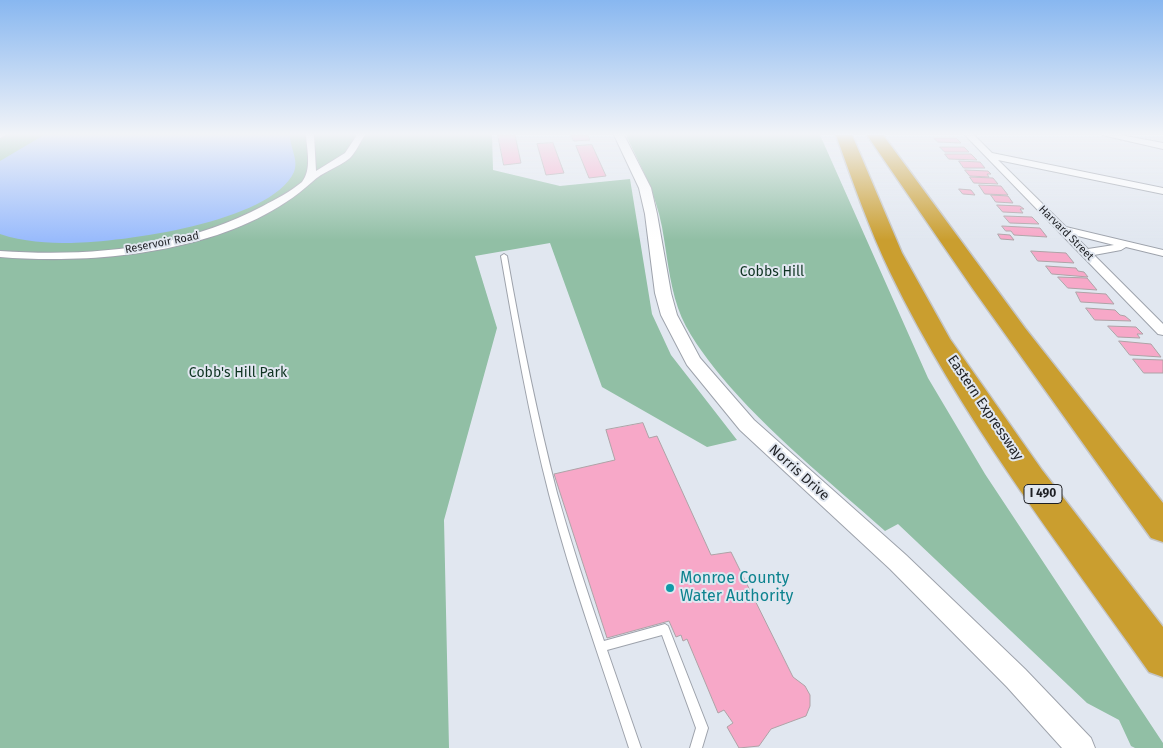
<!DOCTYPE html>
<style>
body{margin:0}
canvas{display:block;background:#e1e7f0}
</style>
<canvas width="1163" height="748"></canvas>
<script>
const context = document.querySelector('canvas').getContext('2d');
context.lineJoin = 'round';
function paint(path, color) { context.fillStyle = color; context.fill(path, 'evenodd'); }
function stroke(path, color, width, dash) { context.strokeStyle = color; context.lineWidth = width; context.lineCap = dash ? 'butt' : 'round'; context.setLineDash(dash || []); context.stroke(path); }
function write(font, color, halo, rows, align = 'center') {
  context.font = font + ' "Fira Sans",sans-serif'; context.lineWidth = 4; context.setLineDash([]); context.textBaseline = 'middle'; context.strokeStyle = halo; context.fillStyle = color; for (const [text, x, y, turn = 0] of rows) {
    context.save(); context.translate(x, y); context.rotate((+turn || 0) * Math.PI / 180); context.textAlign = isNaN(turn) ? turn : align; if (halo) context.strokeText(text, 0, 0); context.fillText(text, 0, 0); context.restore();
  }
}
paint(new Path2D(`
 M0,135H492L493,170L560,186L630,179L652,314L671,355L737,440L707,447L602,387L550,243L475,256L497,328L444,520L449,748H0Z
 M626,135H820L928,378L985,474L1163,743V748H1135L1131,746L1119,720L1087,703L898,524L885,531C828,480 769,434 720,375C705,356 686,332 678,308C669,281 667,254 662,227C656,194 640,165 626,135Z`), '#91bfa5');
paint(new Path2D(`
 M44,135H290C290,148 299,160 294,172C270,223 122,242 71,243C48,243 23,242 0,234V161Z`), '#99bbfc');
const building = new Path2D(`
 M498,135H515L521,163L504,165Z
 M571,135H588L590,140L574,141Z
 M934,138H956L961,143L938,142Z
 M553,143L564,173L546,175L537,144Z
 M592,145L606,176L589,178L576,146Z
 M940,147H964L969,152H945Z
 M945,154H971L977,160L949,159Z
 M959,161L980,162L985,168H964Z
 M965,170L988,171L991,174H987L989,177L970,176Z
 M970,177L993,178L998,184L974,183Z
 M979,185L1001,186L1008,195L985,194Z
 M959,189L971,190L975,195L963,194Z
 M991,195L1008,196L1013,203L996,202Z
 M997,205L1020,206L1024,209H1020L1023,213L1003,212Z
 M1004,216L1032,217L1039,224L1010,223Z
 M1002,226L1040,228L1047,237L1014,235L1011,231H1006Z
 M998,234L1010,235L1014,240L1001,239Z
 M1031,251L1066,253L1074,263L1038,261Z
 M1046,266L1076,268L1078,271L1084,272L1088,277L1052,274Z
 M1058,277L1087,278L1097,290L1068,288Z
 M1076,292L1106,294L1114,304L1081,302Z
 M1086,308L1115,310L1120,315L1125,316L1131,321L1095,320Z
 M1108,326L1136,327L1143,334H1137L1140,338L1118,337Z
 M1119,341L1151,344L1161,357L1130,355Z
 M1133,359L1163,360V373H1144Z
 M643,423L649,438L657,436L711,555L731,552L793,677L805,686L810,695V706L806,716L771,729L759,746L739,748L727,727L733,723L724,710L718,713L687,639L683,641L681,635L676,637L669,621L607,638L554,474L615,460L606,430Z`);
paint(building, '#f7a8c8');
stroke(building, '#aea3a7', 1);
const service = new Path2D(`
 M504,254L507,256C521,336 537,415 557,493C571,543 587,592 604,641L665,624L668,626L708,728L702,748H690L696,728L662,635L607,650L641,748H629C602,664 571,580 549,494C529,416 515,336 501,256Z`);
const minor = new Path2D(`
 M0,135H6L0,138Z
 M306,135H314L316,171L345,153L357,135H365C360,142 356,152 350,158C339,167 322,172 312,182C235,252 99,265 0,257V251C90,257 182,249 263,206C276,199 290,192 302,182C312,169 307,151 306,135Z
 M965,135H974L992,153L1163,188V194L998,160L1066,227L1163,250V256L1126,247L1121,250L1094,255L1163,324V335L1158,334ZM1074,235L1114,245L1088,249Z
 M1102,135H1121L1163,143V149Z`);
const tertiary = new Path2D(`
 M614,135H624L651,188L657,214L671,293L677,315L700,358L754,420L906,555L1025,669L1091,738L1095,748H1062L1007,687L890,569L740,430L687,365L661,315L655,293L645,214L639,188Z`);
const motorway = new Path2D(`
 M836,135H852L902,253L950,339L1042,470L1163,627V677L1149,672C1058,543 959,415 890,272C869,228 853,182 836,135Z
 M867,135H883L1025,328L1163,503V542L1151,538L1115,488L973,289Z`);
stroke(service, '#9ea3ac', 2);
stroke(minor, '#9ea3ac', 2);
stroke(tertiary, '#9ea3ac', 2);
stroke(motorway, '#c4c5c6', 3);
paint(service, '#fff');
paint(minor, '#fff');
paint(tertiary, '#fff');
paint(motorway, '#ca9e2f');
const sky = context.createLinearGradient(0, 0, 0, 240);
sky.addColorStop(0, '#88b7f0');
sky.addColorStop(0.56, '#f2f4f8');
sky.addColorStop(1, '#f2f4f800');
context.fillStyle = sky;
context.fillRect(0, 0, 1163, 240);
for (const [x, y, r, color] of [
 [670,588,5,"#0f9aa8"]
]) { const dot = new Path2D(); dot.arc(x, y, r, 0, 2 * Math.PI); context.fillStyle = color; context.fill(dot); stroke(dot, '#e1e7f0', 2); }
write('11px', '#1e2024', '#e1e7f0', [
 ["Harvard Street",1066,233,45],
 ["Reservoir Road",162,243,-11]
]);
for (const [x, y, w] of [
 [1043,494,38]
]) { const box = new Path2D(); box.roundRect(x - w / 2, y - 9.5, w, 19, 4); context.fillStyle = '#e1e7f0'; context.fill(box); stroke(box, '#1e2024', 1); }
write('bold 12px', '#1e2024', null, [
 ["I 490",1043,494]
]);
write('14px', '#0f3422', '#e1e7f0', [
 ["Cobbs Hill",772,272],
 ["Cobb's Hill Park",238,373]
]);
write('14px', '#1e2024', '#e1e7f0', [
 ["Eastern Expressway",985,408,56],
 ["Norris Drive",799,473,42]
]);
write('16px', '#0d838f', '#e1e7f0', [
 ["Monroe County",680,579],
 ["Water Authority",680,597]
], 'left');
</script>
